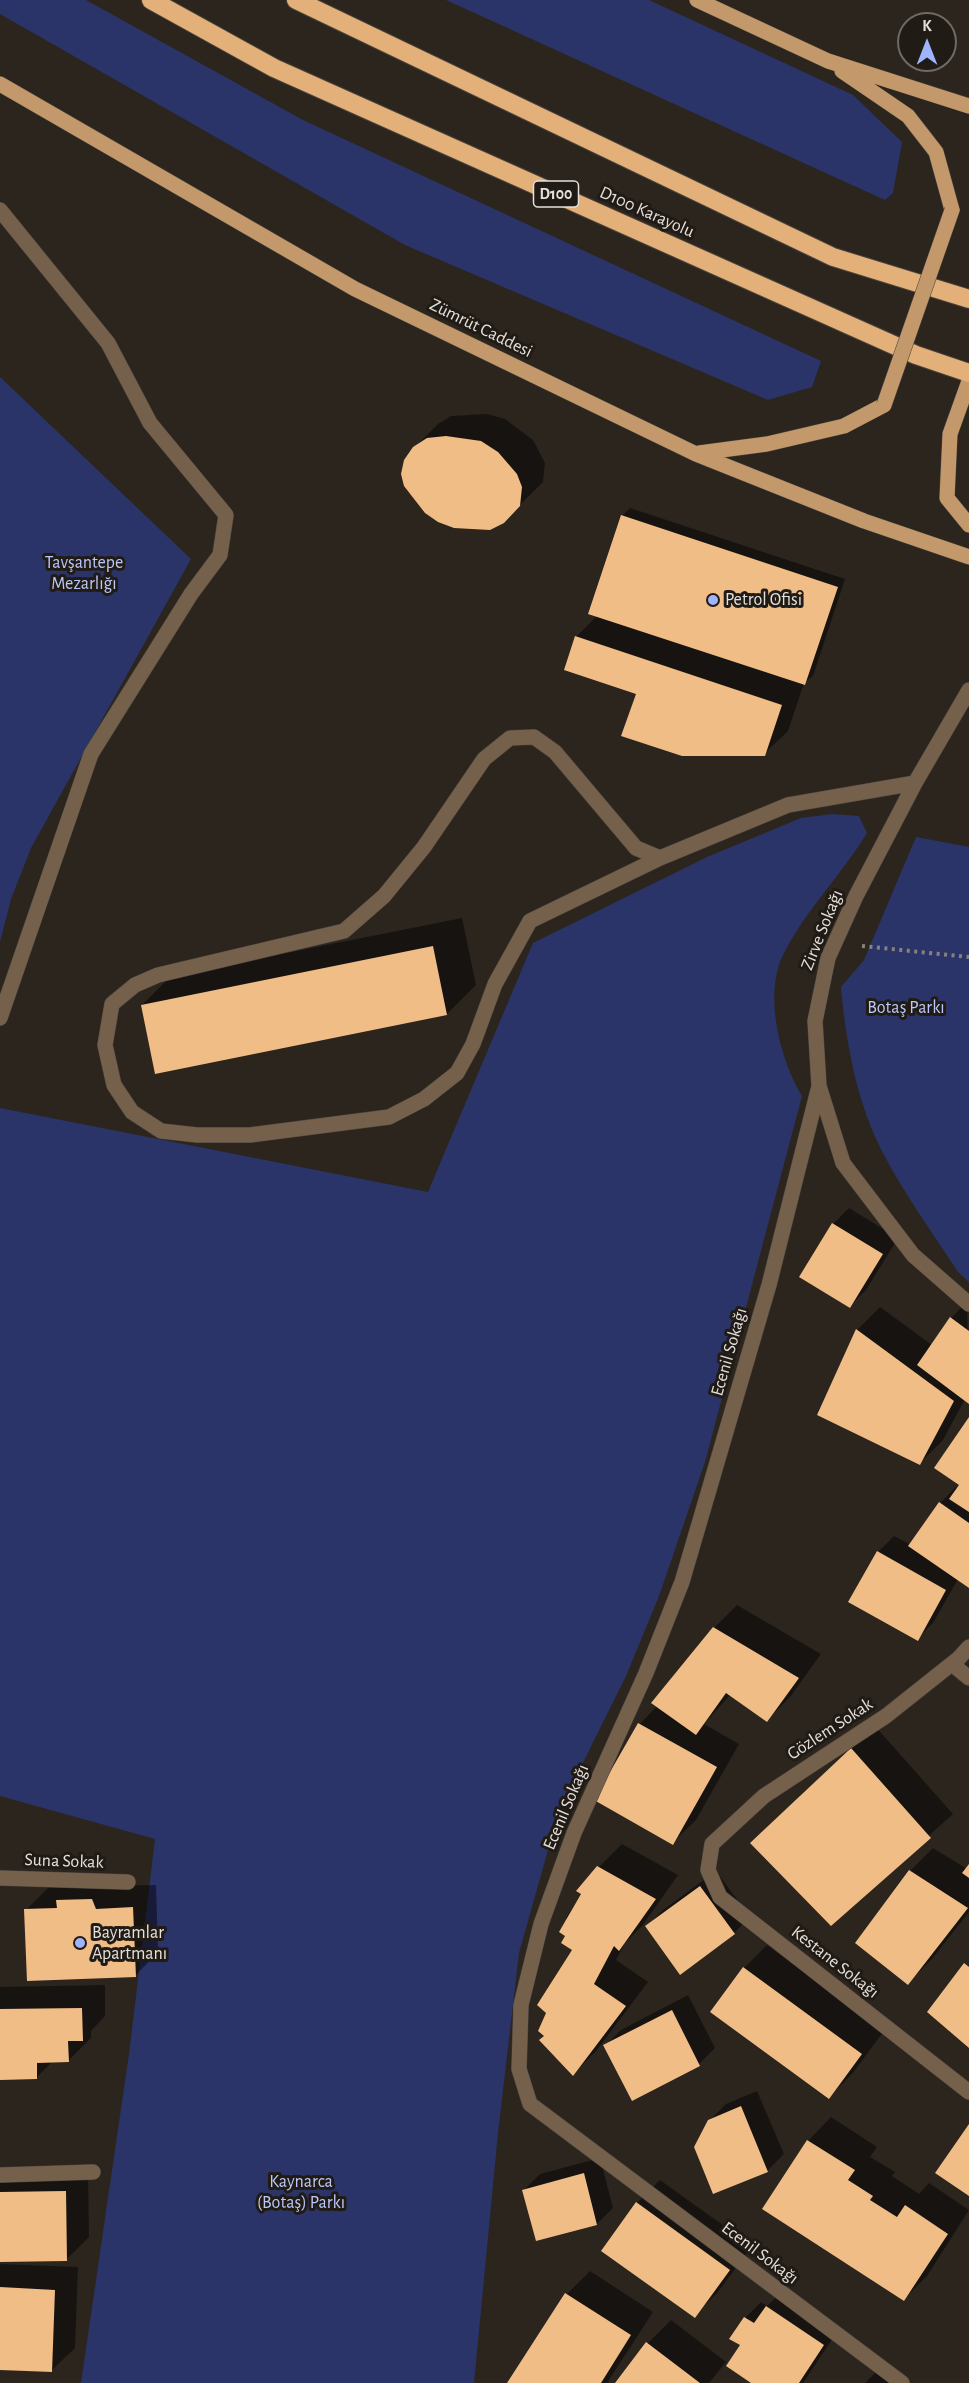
<!DOCTYPE html>
<meta charset="utf-8">
<style>
body{margin:0}
#map{position:relative;width:969px;height:2383px;overflow:hidden;background:#2b251e;font-family:"Alegreya Sans",sans-serif}
canvas{display:block}
.north{position:absolute;left:897px;top:12px;width:60px;height:60px;box-sizing:border-box;background:#211b15;border:2px solid #6f6a65;border-radius:50%;rotate:0deg;font-size:16px;font-weight:700;line-height:24px;text-align:center;color:#e5e0dc}
.north::after{content:'';display:block;margin:auto;width:21px;height:27px;background:#a0b3fd;clip-path:polygon(50% 0,100% 100%,50% 72%,0 100%)}
</style>
<div id="map">
<canvas width="969" height="2383"></canvas>
<div class="north">K</div>
</div>
<script>
const context = document.querySelector('canvas').getContext('2d');
context.lineJoin = 'round';
function paint(path, color) { context.fillStyle = color; context.fill(path, 'evenodd'); }
function stroke(path, color, width, dash) { context.strokeStyle = color; context.lineWidth = width; context.lineCap = dash ? 'butt' : 'round'; context.setLineDash(dash || []); context.stroke(path); }
function write(font, color, halo, rows, align = 'center') {
  context.font = font + ' "Alegreya Sans",sans-serif'; context.lineWidth = 6; context.setLineDash([]); context.textBaseline = 'middle'; context.strokeStyle = halo; context.fillStyle = color; for (const [text, x, y, turn = 0] of rows) {
    context.save(); context.translate(x, y); context.rotate((+turn || 0) * Math.PI / 180); context.textAlign = isNaN(turn) ? turn : align; if (halo) context.strokeText(text, 0, 0); context.fillText(text, 0, 0); context.restore();
  }
}
paint(new Path2D(`
 M0,0H86L303,120L821,361L812,387L768,400L405,245L0,14Z
 M446,0H649L853,95L902,142L893,193L885,200Z
 M0,377L191,559L31,848L11,899L0,942Z
 M832,814L859,816L867,833C842,874 807,909 785,951C762,992 780,1059 802,1096L705,1462L659,1596L626,1676L559,1811L519,1953L498,2133L474,2383H81L129,2054L155,1839L0,1796V1108L428,1192L533,943L707,857L801,818Z
 M916,837L969,847V1282L958,1272C933,1233 905,1195 884,1155C857,1104 846,1044 841,987L864,960Z`), '#2b3468');
paint(new Path2D(`
 M487,414L505,419L533,440L545,463L543,482L503,522L414,448L438,424L451,416Z
 M630,508L845,579L813,676L804,683L788,731L764,754L637,693L576,637L598,615L590,613L623,515Z
 M462,918L476,985L447,1014L142,1005L171,976Z
 M849,1208L898,1238L866,1290L850,1306L833,1224Z
 M967,1302L969,1402L965,1399L943,1440L920,1463L857,1330L880,1307L932,1345L951,1318Z
 M969,1419V1587L958,1579L933,1623L917,1639L878,1552L894,1536L911,1545L940,1503L956,1487L959,1489Z
 M737,1605L821,1654L790,1697L767,1720L731,1694L704,1724L739,1744L696,1820L672,1843L596,1799L640,1724L657,1706L714,1628Z
 M875,1726L953,1814L831,1923L775,1820Z
 M622,1844L678,1875L642,1926L625,1943L616,1960L648,1982L596,2051L573,2074L546,2036L574,1950L568,1936L569,1920L566,1918L599,1867Z
 M933,1848L967,1869L969,1867V1912L931,1960L908,1983L857,1943L910,1871Z
 M716,1871L750,1917L734,1933L647,1926L663,1910Z
 M156,1885L158,1952L135,1976L26,1910L49,1887Z
 M767,1945L884,2031L852,2074L829,2097L712,2012L744,1968Z
 M105,1985V2016L91,2031V2038L68,2061H53L37,2077L0,2078V1987Z
 M688,1995L715,2048L699,2064L632,2099L605,2046L621,2030Z
 M757,2091L784,2154L768,2170L714,2192L709,2121L726,2104Z
 M831,2117L877,2147L870,2157L895,2172L892,2176L919,2194L929,2183L969,2210L927,2276L904,2299L764,2209L808,2141Z
 M600,2158L613,2208L597,2224L524,2190L540,2174Z
 M88,2169L89,2237L66,2260L0,2261V2170Z
 M660,2180L752,2246L717,2293L694,2316L637,2203Z
 M0,2264L78,2267L75,2348L51,2371L0,2369Z
 M590,2271L653,2312L607,2383H509L567,2294Z
 M783,2291L839,2329L803,2383H754L742,2345L745,2318L761,2302L767,2306Z
 M671,2320L726,2362L709,2383H617L648,2343Z
 M877,2371L895,2383H865Z`), '#0007');
paint(new Path2D(`
 M446,436L481,441L498,452L517,474L522,487L520,506L504,523L490,530L454,528L438,522L425,513L404,486L401,474L404,460L413,447L427,438Z
 M621,515L838,587L805,685L588,614Z
 M575,636L782,705L765,756H682L621,736L636,694L564,670Z
 M433,946L447,1015L155,1074L141,1005Z
 M832,1223L883,1254L850,1308L799,1277Z
 M950,1317L969,1331V1404L917,1365Z
 M856,1329L954,1401L920,1465L817,1415Z
 M969,1417V1512L949,1499L959,1485L934,1468Z
 M939,1502L969,1523V1588L908,1546Z
 M877,1551L946,1590L918,1641L848,1602Z
 M713,1627L799,1678L767,1722L726,1693L696,1735L651,1703Z
 M638,1723L717,1767L673,1845L594,1800Z
 M851,1748L931,1838L831,1926L750,1843Z
 M969,1864V1878L962,1873Z
 M597,1866L656,1899L619,1951L614,1946L594,1984L626,2006L573,2076L539,2040L544,2036L538,2031L546,2013L537,2005L572,1950L561,1943L565,1936L559,1932L581,1894L576,1891Z
 M909,1870L968,1908L908,1985L855,1943Z
 M700,1886L735,1934L680,1975L645,1926Z
 M92,1899L96,1909L133,1907L136,1977L27,1981L24,1909L57,1908L56,1900Z
 M964,1963L969,1967V2048L927,2012Z
 M743,1967L862,2054L829,2099L710,2012Z
 M82,2008L83,2041H68L69,2062L37,2063V2079L0,2080V2009Z
 M672,2010L700,2066L632,2101L603,2045Z
 M741,2106L768,2172L713,2194L694,2147L708,2120Z
 M969,2124V2196L935,2173Z
 M807,2140L855,2170L848,2180L873,2196L870,2200L897,2217L905,2205L948,2234L904,2301L762,2209Z
 M584,2173L597,2225L536,2241L522,2190Z
 M66,2191L67,2261L0,2262V2192Z
 M636,2202L730,2270L695,2318L601,2251Z
 M0,2287L55,2290L52,2372L0,2370Z
 M565,2293L631,2335L601,2383H507Z
 M766,2306L824,2345L799,2383H751L726,2366L740,2345L729,2339L744,2317L754,2323Z
 M646,2342L700,2383H615Z`), '#f1bd87');
const minor = new Path2D(`
 M0,210L108,343L150,423L226,515L220,555L191,594L91,754L0,1018
 M969,690L915,783L856,896L828,958L815,1021L819,1086L843,1163L913,1255L969,1304
 M660,858L530,921L495,984L473,1044L457,1073L424,1099L389,1117L250,1135H197L161,1131L132,1112L114,1085L105,1045L112,1004L135,985L158,975L344,931L384,896L424,847L484,759L510,738L534,737L555,752L636,848L660,858L788,805L915,783
 M819,1086L769,1285L682,1582L646,1673L574,1833L541,1924L521,2005L519,2069L530,2104L902,2383
 M969,1647L959,1658L886,1716L764,1796L712,1844L708,1870L720,1897L969,2092
 M952,1664L969,1678
 M0,1878L128,1882
 M0,2175L93,2172`);
const major = new Path2D(`
 M697,0L828,61L969,106
 M842,71L908,116L936,152L952,210
 M0,84L355,289L696,454L864,521L969,557
 M969,381L950,434L947,498L969,525
 M699,453L767,444L844,426L884,405`);
const highway = new Path2D(`
 M151,0L274,68L916,355L969,373
 M296,0L833,257L969,299`);
stroke(minor, '#49433c', 16);
stroke(major, '#49433c', 16);
stroke(highway, '#49433c', 20);
stroke(new Path2D(`
 M862,946L969,957`), '#86817b', 4, [3, 4.5]);
stroke(minor, '#75604b', 15);
stroke(major, '#c3996c', 15);
stroke(highway, '#e3b079', 18);
const majorBridge = new Path2D(`
 M884,405L952,210`);
stroke(majorBridge, '#49433c', 16, []);
stroke(majorBridge, '#c3996c', 15);
for (const [x, y, r, color] of [
 [713,600,6,"#a0b3fd"],
 [80,1943,6,"#a0b3fd"]
]) { const dot = new Path2D(); dot.arc(x, y, r, 0, 2 * Math.PI); context.fillStyle = color; context.fill(dot); stroke(dot, '#211b15', 2); }
for (const [x, y, w] of [
 [556,194,45]
]) { const box = new Path2D(); box.roundRect(x - w / 2, y - 13, w, 26, 4.5); context.fillStyle = '#211b15'; context.fill(box); stroke(box, '#e5e0dc', 1.5); }
write('bold 16px', '#e5e0dc', null, [
 ["D100",556,194]
]);
write('18px', '#e5e0dc', '#211b15', [
 ["D100 Karayolu",647,212,24],
 ["Zümrüt Caddesi",481,328,26],
 ["Zirve Sokağı",822,930,-68],
 ["Ecenil Sokağı",729,1352,-74],
 ["Gözlem Sokak",830,1729,-33],
 ["Ecenil Sokağı",566,1807,-67],
 ["Suna Sokak",64,1861,2],
 ["Kestane Sokağı",835,1962,38],
 ["Ecenil Sokağı",760,2253,37]
]);
write('18px', '#bac8fb', '#211b15', [
 ["Tavşantepe",84,563],
 ["Mezarlığı",84,584],
 ["Botaş Parkı",906,1008],
 ["Kaynarca",301,2182],
 ["(Botaş) Parkı",301,2203]
]);
write('18px', '#e5e0dc', '#211b15', [
 ["Petrol Ofisi",725,600],
 ["Bayramlar",92,1933],
 ["Apartmanı",92,1954]
], 'left');
</script>
